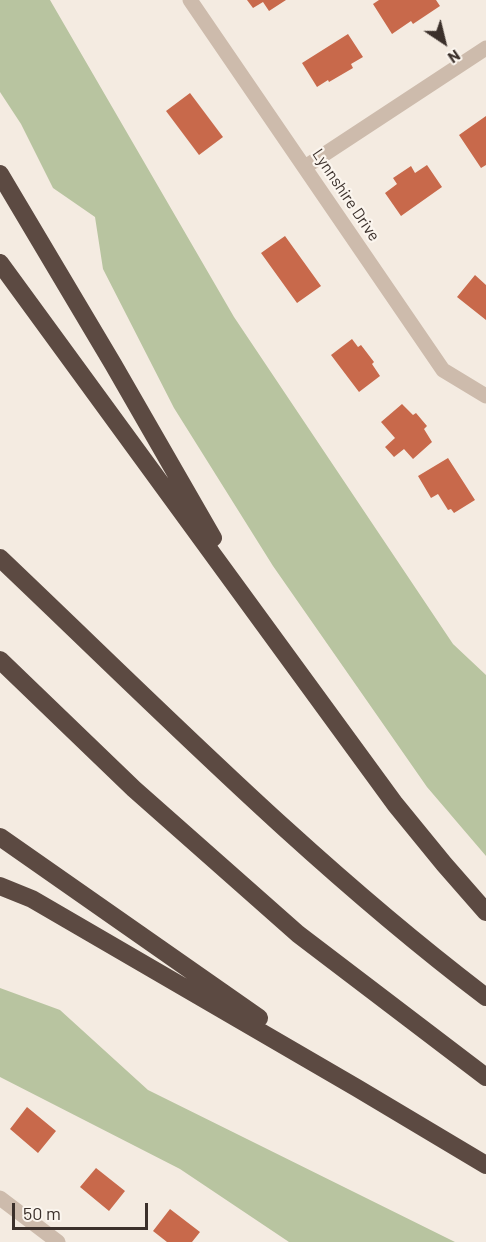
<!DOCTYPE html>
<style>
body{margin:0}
#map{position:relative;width:486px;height:1242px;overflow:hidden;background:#f4ebe1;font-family:Barlow,sans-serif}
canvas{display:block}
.north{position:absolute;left:414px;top:12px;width:60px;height:60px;-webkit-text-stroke:4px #fbf5ee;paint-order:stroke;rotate:145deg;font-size:16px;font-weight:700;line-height:24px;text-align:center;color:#3b302b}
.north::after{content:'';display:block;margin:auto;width:21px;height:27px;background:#3b302b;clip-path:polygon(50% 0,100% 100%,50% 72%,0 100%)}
.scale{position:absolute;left:12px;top:1203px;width:136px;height:27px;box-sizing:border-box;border:3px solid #3b302b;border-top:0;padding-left:8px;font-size:18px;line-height:21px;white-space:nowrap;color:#3b302b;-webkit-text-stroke:4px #fbf5ee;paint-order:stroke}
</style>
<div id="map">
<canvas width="486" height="1242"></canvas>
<div class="north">N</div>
<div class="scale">50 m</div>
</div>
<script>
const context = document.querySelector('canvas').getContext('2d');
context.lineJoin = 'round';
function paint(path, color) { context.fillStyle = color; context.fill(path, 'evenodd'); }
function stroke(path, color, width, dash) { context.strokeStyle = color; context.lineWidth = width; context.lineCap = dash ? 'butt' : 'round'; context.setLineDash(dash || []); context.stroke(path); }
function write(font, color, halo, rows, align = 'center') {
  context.font = font + ' Barlow,sans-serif'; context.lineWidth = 4.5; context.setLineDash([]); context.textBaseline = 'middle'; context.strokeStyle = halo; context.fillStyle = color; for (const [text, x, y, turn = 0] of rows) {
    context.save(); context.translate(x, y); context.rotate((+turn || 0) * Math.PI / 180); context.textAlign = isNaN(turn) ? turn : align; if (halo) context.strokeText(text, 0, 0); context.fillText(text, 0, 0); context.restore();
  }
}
paint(new Path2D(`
 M0,0H50L234,317L453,644L486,675V856L427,787L273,566L174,408L103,269L95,217L53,188L21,124L0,92Z
 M0,988L60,1010L148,1090L455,1242H289L180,1169L0,1077Z`), '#b8c4a0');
paint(new Path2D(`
 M247,0H286L269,11L263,2L253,8Z
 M379,0H436L440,6L413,24L411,21L392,34L373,4Z
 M348,34L363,57L351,64L353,68L329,82L328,80L317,87L302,63Z
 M190,93L223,137L199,155L166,111Z
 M486,116V165L481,168L459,135Z
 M427,165L442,187L401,216L385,193L397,184L393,178L411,166L415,173Z
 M285,236L321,286L297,303L261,253Z
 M475,275L486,285V320L457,297Z
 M352,339L358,347L361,345L374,362L372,364L380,376L359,392L331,355Z
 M402,404L413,415L416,413L427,426L424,429L432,442L413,459L404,449L394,457L385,447L395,438L381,422Z
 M448,458L475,500L454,513L451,509L448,510L438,494L431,498L418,476Z
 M27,1107L56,1131L38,1153L10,1129Z
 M96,1168L125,1191L109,1211L80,1187Z
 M170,1209L200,1232L192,1242H167L153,1231Z`), '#c8694b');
stroke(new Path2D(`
 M190,0L443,370L486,396
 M305,167L486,48
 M0,1198L58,1242`), '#cdbbac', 15);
stroke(new Path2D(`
 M0,174L113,364L213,538
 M0,263L395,804L444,864L486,912
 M0,558C158,708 312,865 486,997
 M0,660L134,789L298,934L486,1077
 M0,837L259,1018
 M0,886L32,899L357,1088L486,1165`), '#5c4a42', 18);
write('16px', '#3b302b', '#fbf5ee', [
 ["Lynnshire Drive",346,195,56]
]);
</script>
